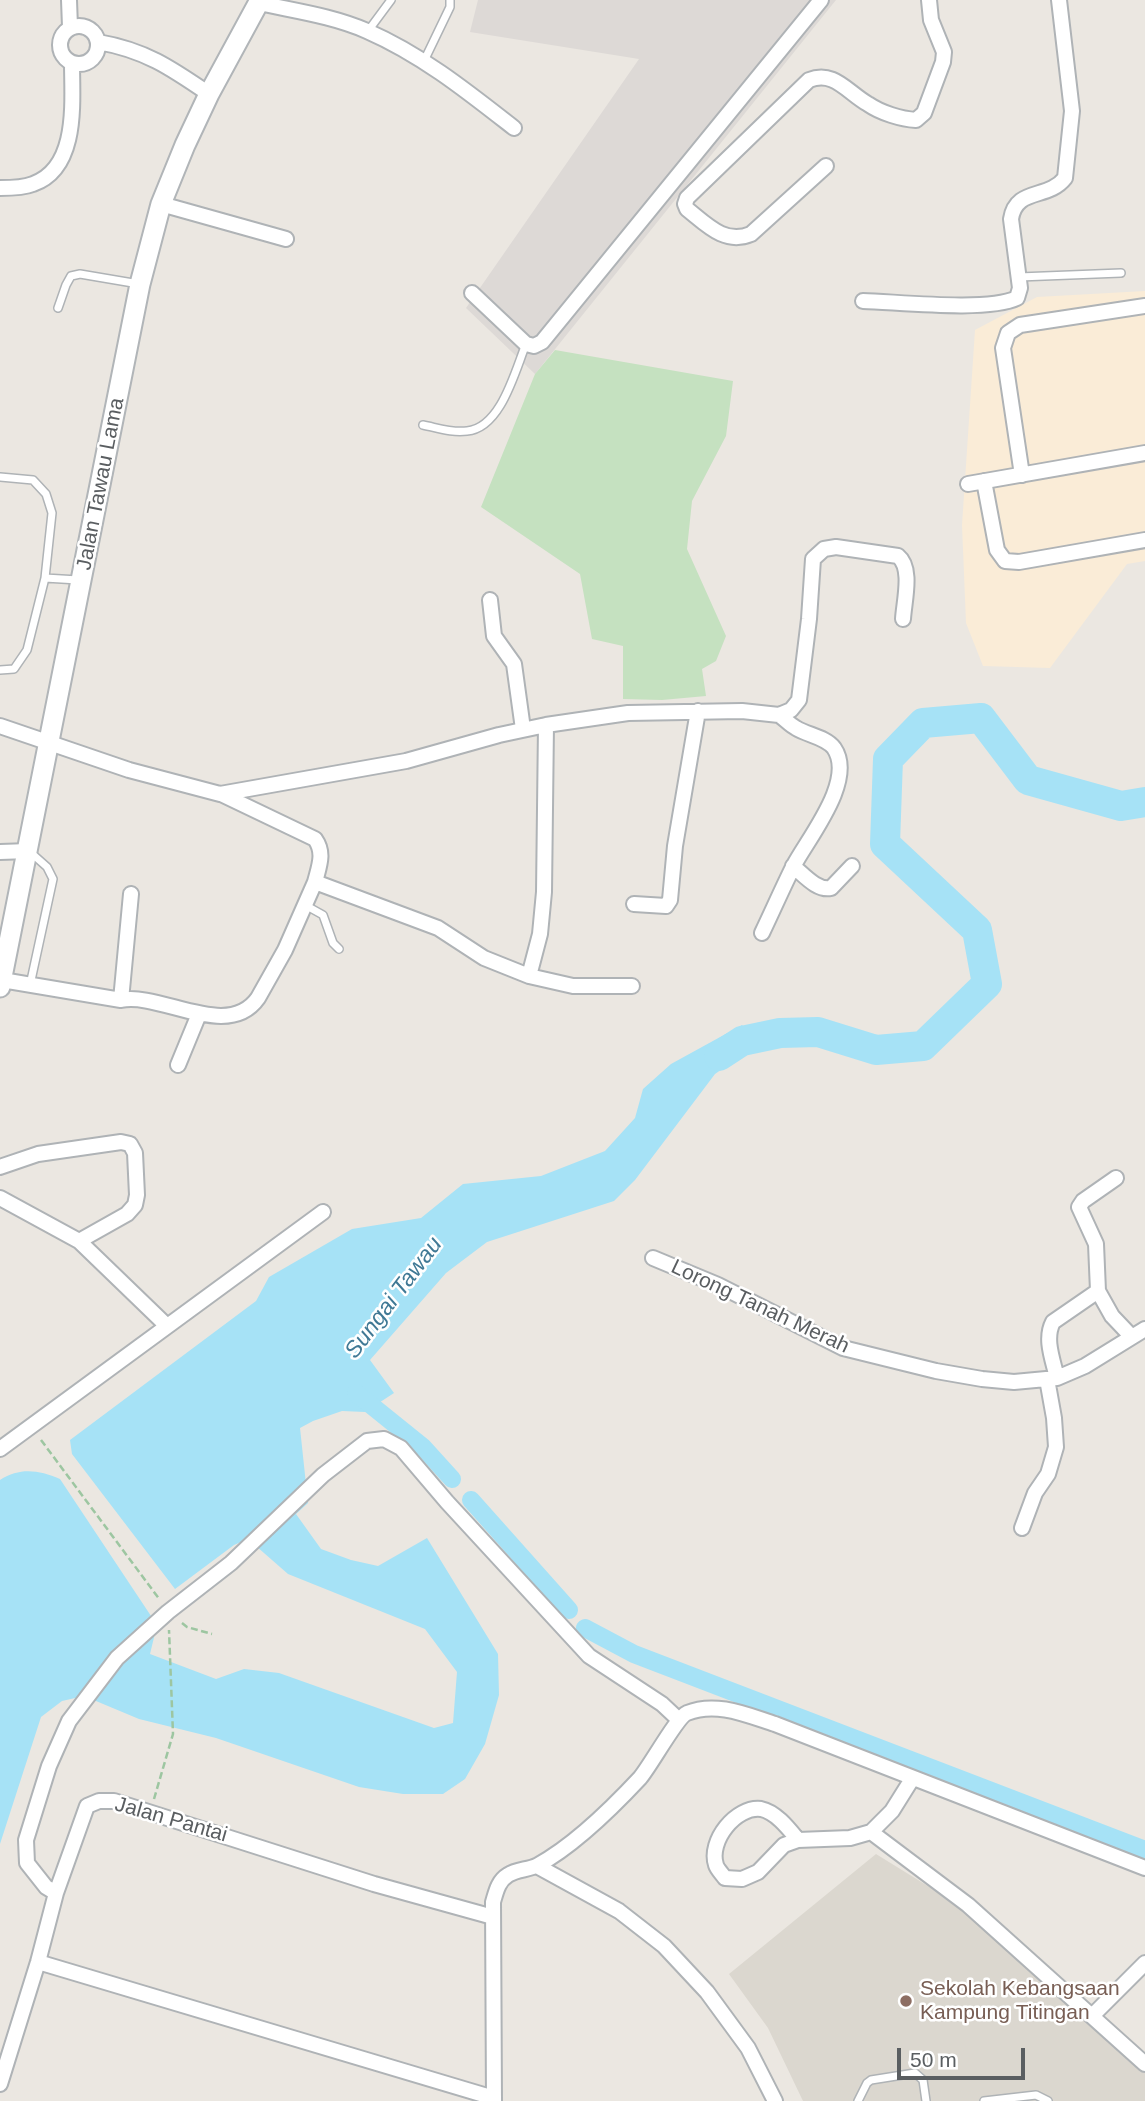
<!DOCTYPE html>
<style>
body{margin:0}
#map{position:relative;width:1145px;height:2101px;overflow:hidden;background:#ebe7e1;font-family:Helvetica,sans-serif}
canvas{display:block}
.scale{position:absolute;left:897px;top:2048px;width:128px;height:32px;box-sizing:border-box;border:4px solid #5a5e61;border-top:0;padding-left:9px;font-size:21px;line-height:24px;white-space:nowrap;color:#5a5e61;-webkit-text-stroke:5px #fff;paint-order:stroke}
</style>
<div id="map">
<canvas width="1145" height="2101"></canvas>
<div class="scale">50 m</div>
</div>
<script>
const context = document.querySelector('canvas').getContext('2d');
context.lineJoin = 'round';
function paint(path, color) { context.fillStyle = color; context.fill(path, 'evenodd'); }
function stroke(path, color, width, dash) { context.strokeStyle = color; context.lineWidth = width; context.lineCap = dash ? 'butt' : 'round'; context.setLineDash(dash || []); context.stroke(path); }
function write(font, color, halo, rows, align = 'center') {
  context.font = font + ' Helvetica,sans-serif'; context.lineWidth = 5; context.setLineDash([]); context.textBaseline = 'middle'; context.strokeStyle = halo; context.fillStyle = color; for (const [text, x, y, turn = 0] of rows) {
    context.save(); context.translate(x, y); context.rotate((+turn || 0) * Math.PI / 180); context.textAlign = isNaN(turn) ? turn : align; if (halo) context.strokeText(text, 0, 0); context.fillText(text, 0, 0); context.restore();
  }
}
paint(new Path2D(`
 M1145,291V561L1127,564L1050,668L983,666L966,623L962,525L975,330L1037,297Z`), '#faecd7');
paint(new Path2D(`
 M478,0H836L535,374L466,308L639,59L470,32Z`), '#ddd9d6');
paint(new Path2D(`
 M876,1854L952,1901L1145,2073V2101H803L768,2028L729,1974Z`), '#dbd7cf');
paint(new Path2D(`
 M555,350L733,381L726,436L692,501L687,549L726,636L716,661L702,669L706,696L662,700L623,699V646L592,639L580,574L481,507L535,374Z`), '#c5e1c0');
paint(new Path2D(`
 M742,1025L764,1048L738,1058L715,1074L635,1180L614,1201L487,1242L446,1273L370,1360L394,1393L365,1412L342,1411L313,1421L300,1428L308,1503L296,1514L321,1549L351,1560L378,1566L427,1538L498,1654L499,1695L485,1744L465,1779L443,1794H403L359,1787L216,1738L139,1719L84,1696L62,1701L41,1717L0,1844V1480C20,1467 39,1470 60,1479L157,1625L150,1654L216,1679L244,1669L279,1673L434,1728L453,1723L457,1672L425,1629L288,1574L248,1539L234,1545L175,1589L72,1454L70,1440L256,1301L269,1277L352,1229L421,1218L463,1184L541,1176L605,1151L635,1118L643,1089L671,1064Z`), '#a6e2f6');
stroke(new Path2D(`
 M356,1393L423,1447L452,1479
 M471,1500L569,1610
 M585,1628L634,1654L1145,1850`), '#a6e2f6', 18);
stroke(new Path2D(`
 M719,1056L742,1041L780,1033L818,1032L876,1050L923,1046L987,984L977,930L885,844L888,759L923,723L981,718L1028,780L1121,806L1145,802`), '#a6e2f6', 30);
const lane = new Path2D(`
 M368,31L391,0
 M424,61L450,7V0
 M1019,277L1121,273
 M58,308L66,285L71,276L80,274L139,284
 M423,425C438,428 452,433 467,431C501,428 515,371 526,344
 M0,477L33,480L46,494L52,513L45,578L27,650L14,669L0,670
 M45,578L78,580
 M29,851L47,867L53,879L30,985
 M305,905L323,915L333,943L339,949
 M858,2101L867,2083L871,2080L915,2073L923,2080L926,2101
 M984,2101L1036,2095L1048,2101`);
const street = new Path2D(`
 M69,0L70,27
 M259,3C295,11 333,16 367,31C422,55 468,92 514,128
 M60 45a19 19 0 1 1 38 0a19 19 0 1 1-38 0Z
 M98,42C145,50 171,68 209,94
 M826,166L751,234C725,245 707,225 687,209L685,204L687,198L809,80C834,70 847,92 868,104C881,113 901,119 916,120L924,113L943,62L944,52L931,20L929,0
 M0,188C10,188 23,188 33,184C79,168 72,101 72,63
 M161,204L286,239
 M472,293L526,344L534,346L542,342L821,0
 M863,301C899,302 988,312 1017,298L1020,288L1011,219C1016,187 1048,200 1065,178L1072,111L1059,0
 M1022,475L1003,348L1008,333L1020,325L1145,306
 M984,481L997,550L1005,561L1019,562L1145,540
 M968,484L1145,453
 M490,600L494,636L514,664L523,729
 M0,726L129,770L220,794L406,761L499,735L546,725L628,713L742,711L779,715L791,710L799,700L809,619L813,559L824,549L836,547L898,556C913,568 904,601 903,619
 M221,794L315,839C325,853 319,866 315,882L438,928L484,958L529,976L573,986H632
 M0,852L29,851
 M793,866C804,875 817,891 831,888L852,866
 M634,904L666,906L670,900L675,846L698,711
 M762,933C773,910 783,887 794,865C809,837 856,780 834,748C826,737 807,735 796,728C790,725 785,719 779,715
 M529,976L540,934L544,892L546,725
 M2,980L121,1000C161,992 228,1041 258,998L285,950L315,882
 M121,1000L131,894
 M178,1065L199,1014
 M0,1167L38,1154L121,1142L130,1144L135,1153L137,1195L135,1205L127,1214L79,1241
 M1116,1178L1083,1201L1079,1207L1096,1244L1098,1291L1112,1316L1131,1336
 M0,1198L79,1241L166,1325
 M653,1258L718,1285L843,1348L936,1371L982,1379L1014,1382L1057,1378L1085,1366L1145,1329
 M1057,1378C1053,1360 1044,1339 1053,1322L1098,1291
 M0,1449L323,1212
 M1022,1528L1035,1493L1048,1474L1056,1447L1054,1418L1047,1379
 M912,1779L892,1811L871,1832L968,1905L1145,2064
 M798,1840L784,1845L758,1872L742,1879L725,1878C723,1875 717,1869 716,1865C708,1841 736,1806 761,1809C776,1812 789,1829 798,1840L850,1838L871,1832
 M537,1866L619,1911L664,1946L707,1992L748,2048L775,2101
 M56,1893L46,1887L27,1863L26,1840L49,1766L69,1721L117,1658L168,1612L231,1563L323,1475L367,1441L384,1439L401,1448L447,1502L589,1656L662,1704L678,1719
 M38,1962L494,2098
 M1092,2016L1145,1963
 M0,2084L38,1962L56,1893L87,1806L99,1801H114L374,1884L493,1917
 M494,2101L493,1902C496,1892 498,1881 508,1875C517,1869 529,1870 538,1865C575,1845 612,1808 640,1778C651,1765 677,1717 687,1713C716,1701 747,1715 775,1724L1145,1868`);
const secondary = new Path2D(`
 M0,987L140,284L161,204L185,145L209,94L260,0`);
stroke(lane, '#afb3b6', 10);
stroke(street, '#afb3b6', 18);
stroke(secondary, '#b1b5b8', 23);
stroke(new Path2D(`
 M41,1440L160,1600
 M182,1623L187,1627L212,1634
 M154,1799L173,1734L169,1630`), '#9dc6a1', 2.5, [7, 3.5]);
stroke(lane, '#fff', 7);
stroke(street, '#fff', 14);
stroke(secondary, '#fff', 19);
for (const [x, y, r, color] of [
 [906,2001,7,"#8d6e63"]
]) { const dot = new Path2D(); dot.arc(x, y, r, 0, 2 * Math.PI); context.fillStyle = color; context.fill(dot); stroke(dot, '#fff', 2.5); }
write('21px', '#5a5e61', '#fff', [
 ["Jalan Tawau Lama",101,484,-79],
 ["Lorong Tanah Merah",760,1307,25],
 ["Jalan Pantai",171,1820,16]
]);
write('21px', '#785e54', '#fff', [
 ["Sekolah Kebangsaan",920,1989],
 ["Kampung Titingan",920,2013]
], 'left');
write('italic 23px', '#407995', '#fff', [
 ["Sungai Tawau",394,1298,-53]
]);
</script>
